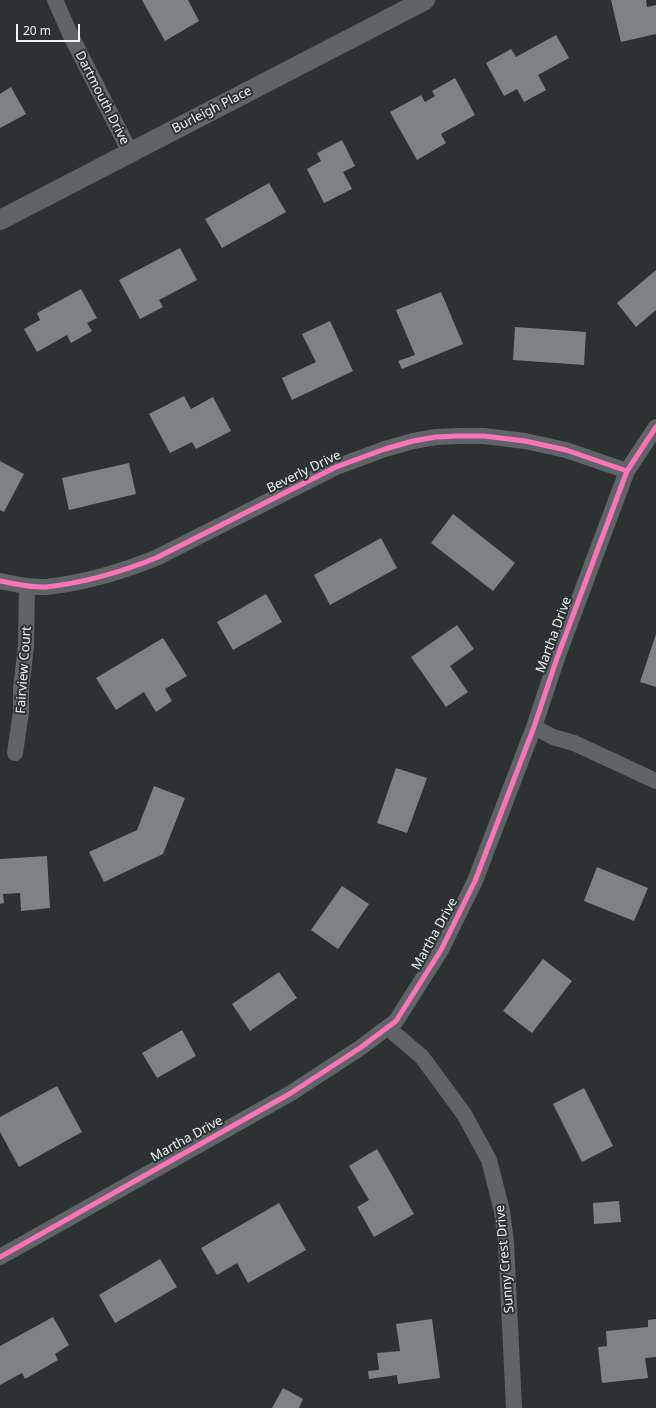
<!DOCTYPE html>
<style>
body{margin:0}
#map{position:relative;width:656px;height:1408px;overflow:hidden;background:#2c3131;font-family:"Noto Sans",sans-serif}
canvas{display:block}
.scale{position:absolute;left:16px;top:24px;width:64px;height:18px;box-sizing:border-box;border:2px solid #eef3f4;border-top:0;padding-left:5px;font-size:12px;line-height:14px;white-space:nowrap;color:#eef3f4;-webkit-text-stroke:3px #2a3333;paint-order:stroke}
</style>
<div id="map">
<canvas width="656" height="1408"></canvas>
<div class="scale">20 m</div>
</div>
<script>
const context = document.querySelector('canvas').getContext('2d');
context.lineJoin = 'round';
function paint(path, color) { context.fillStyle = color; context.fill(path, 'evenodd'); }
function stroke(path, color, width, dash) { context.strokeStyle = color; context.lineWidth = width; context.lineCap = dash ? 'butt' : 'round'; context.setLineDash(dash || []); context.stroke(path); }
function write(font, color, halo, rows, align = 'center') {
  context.font = font + ' "Noto Sans",sans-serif'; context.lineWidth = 4; context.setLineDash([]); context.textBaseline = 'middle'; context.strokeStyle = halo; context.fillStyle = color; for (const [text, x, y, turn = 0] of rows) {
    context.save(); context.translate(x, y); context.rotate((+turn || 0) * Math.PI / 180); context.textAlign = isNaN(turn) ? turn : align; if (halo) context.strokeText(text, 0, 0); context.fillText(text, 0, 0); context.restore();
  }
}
paint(new Path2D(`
 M142,0H188L199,21L165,41Z
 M611,0H646L647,7L656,5V34L621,42Z
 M556,35L569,58L538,75L546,90L524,102L517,89L504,96L486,63L511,49L516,57Z
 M455,78L475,115L441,134L446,143L417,160L390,112L421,95L425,102L435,96L432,91Z
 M11,87L26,114L0,128V94Z
 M342,140L355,166L343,172L352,189L324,203L307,169L321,161L317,153Z
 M269,183L286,212L222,248L205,219Z
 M180,248L197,280L159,300L163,307L140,319L119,280Z
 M656,270V310L636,327L617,303Z
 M81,289L97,318L87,323L92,331L71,343L67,335L37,352L24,329L40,320L37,313Z
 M441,292L463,344L402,369L398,361L415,355L396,310Z
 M330,321L353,371L292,400L282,378L316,362L302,334Z
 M515,327L586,332L584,365L513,360Z
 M184,396L191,409L213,397L231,431L196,449L192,442L170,453L149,414Z
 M0,461L24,474L4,512L0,510Z
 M129,463L136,494L69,510L62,478Z
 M453,514L515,563L493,591L431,543Z
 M381,538L397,568L330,605L314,575Z
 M266,594L282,622L233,650L217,622Z
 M457,625L474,649L450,666L468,692L446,707L411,657Z
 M656,634V687L640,682Z
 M163,638L187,676L165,689L172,701L156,712L144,692L116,710L96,678Z
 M396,768L427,778L407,833L377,823Z
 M154,786L185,798L163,854L104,882L89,852L137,830Z
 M47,856L50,908L21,911L20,893L3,894L4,903L0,904V859Z
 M597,867L648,888L634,921L584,901Z
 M342,886L369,904L338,949L311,930Z
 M543,959L572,981L532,1033L503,1011Z
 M279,972L297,998L250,1031L232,1004Z
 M182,1030L196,1056L157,1078L142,1053Z
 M57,1086L82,1132L19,1167L0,1132V1117Z
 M584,1088L613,1146L582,1162L553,1104Z
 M377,1149L414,1214L374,1237L357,1207L369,1200L349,1166Z
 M619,1201L621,1222L594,1224L593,1203Z
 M279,1203L306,1250L248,1283L237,1263L217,1275L201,1248Z
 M160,1259L177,1287L115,1323L99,1295Z
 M53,1317L69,1345L55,1354L58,1360L25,1379L22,1373L0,1385V1346Z
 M432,1319L440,1378L398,1384L397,1375L369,1379L368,1371L379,1370L377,1353L400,1351L396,1324Z
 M656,1319V1357L645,1358L648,1378L602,1383L598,1347L607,1346L606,1331L648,1327V1320Z
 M283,1388L303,1399L299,1408H272Z`), '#7e8282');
stroke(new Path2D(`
 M55,0L71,36L130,152
 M0,581C15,584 31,588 46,587C83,583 121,572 156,558L336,467L385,449L413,441L436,437L458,436H484L525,441L566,450L627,471
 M534,727L553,737L574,743L656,781
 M15,753L21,712V689L26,646L27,586
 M388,1028L422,1057L464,1114L489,1160L502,1211L506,1243L514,1408
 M0,1257L291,1093L360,1048L396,1021L441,950L475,881L534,727L557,658L627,471L656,427`), '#616466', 16);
stroke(new Path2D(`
 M0,220L425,0`), '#616466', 20);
stroke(new Path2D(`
 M0,581C15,584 31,588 46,587C83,583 121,572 156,558L336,467L385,449L413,441L436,437L458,436H484L525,441L566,450L627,471
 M0,1257L291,1093L360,1048L396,1021L441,950L475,881L534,727L557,658L627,471L656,427`), '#fb73b8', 5);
write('13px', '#eef3f4', '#2a3333', [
 ["Dartmouth Drive",102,98,63],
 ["Burleigh Place",212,110,-27],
 ["Beverly Drive",304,472,-26],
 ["Martha Drive",554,635,-70],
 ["Fairview Court",24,670,-86],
 ["Martha Drive",435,934,-61],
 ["Martha Drive",187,1139,-29],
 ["Sunny Crest Drive",505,1259,-95]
]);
</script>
